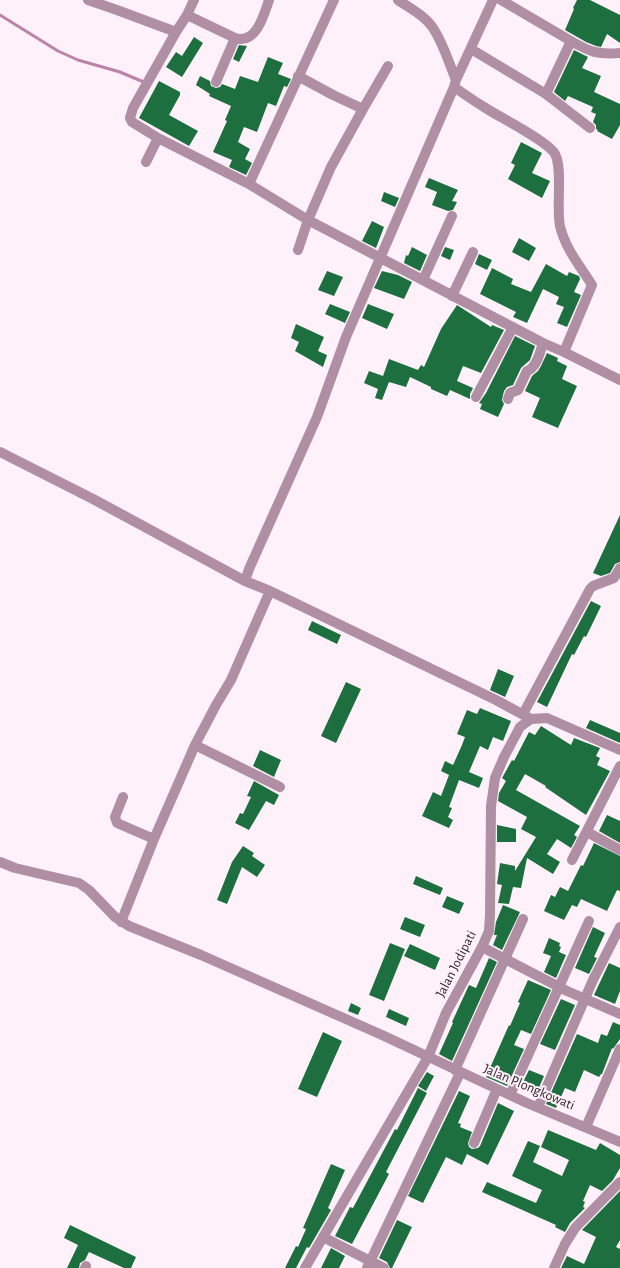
<!DOCTYPE html>
<style>
body{margin:0}
canvas{display:block;background:#fef1f9}
</style>
<canvas width="620" height="1268"></canvas>
<script>
const context = document.querySelector('canvas').getContext('2d');
context.lineJoin = 'round';
function stroke(path, color, width, dash) { context.strokeStyle = color; context.lineWidth = width; context.lineCap = dash ? 'butt' : 'round'; context.setLineDash(dash || []); context.stroke(path); }
function paint(path, color) { context.fillStyle = color; context.fill(path, 'evenodd'); }
function write(font, color, halo, rows, align = 'center') {
  context.font = font + ' "Alegreya Sans",sans-serif'; context.lineWidth = 4; context.setLineDash([]); context.textBaseline = 'middle'; context.strokeStyle = halo; context.fillStyle = color; for (const [text, x, y, turn = 0] of rows) {
    context.save(); context.translate(x, y); context.rotate((+turn || 0) * Math.PI / 180); context.textAlign = isNaN(turn) ? turn : align; if (halo) context.strokeText(text, 0, 0); context.fillText(text, 0, 0); context.restore();
  }
}
stroke(new Path2D(`
 M0,15L58,51L78,60L120,72L146,83`), '#bb83aa', 3);
paint(new Path2D(`
 M577,0H590L620,15V43L607,34L601,47L596,46L586,42L565,30L574,9L573,8Z
 M194,37L203,43L182,77L166,67L176,52L182,56Z
 M239,45L247,46L239,62L233,59Z
 M574,50L588,57L582,68L601,76L594,92L620,104V125L612,139L597,131L598,130L596,129V125L593,122L596,114L591,112L593,107L568,96L565,101L554,92Z
 M268,57L283,63L278,74L291,79L287,87L284,86L276,106L268,103L257,132L244,127L238,142L250,149L245,159L252,163L246,175L229,167L232,160L213,152L227,121L225,120L231,106L209,96L210,94L196,85L200,76L210,81L211,86L216,88L220,87L222,84L235,89L240,76L258,82Z
 M159,81L180,92V95L169,115L198,131L189,146L139,118Z
 M521,142L542,153L532,173L550,181L542,198L508,179L515,165L511,163Z
 M429,178L458,190L452,201L457,202L453,210L448,211L432,205L437,192L425,187Z
 M384,192L399,198L395,207L381,201Z
 M372,221L384,227L376,248L362,241Z
 M519,238L536,248L529,261L512,252Z
 M412,247L427,255L420,271L404,263L406,255L408,256Z
 M445,247L454,250L450,260L441,256Z
 M479,254L492,260L487,270L475,264Z
 M546,264L567,276L569,272L579,276L580,279L574,292L581,295L567,327L557,323L564,307L556,304L559,297L543,289L527,323L513,317L516,312L480,294L492,268L513,279L511,284L531,292Z
 M327,271L343,277L334,296L318,290Z
 M382,271L398,275L412,282L404,299L374,288Z
 M330,304L350,312L345,323L325,314Z
 M368,304L394,314L387,329L362,318Z
 M457,305L491,327L492,325L504,330L481,373L463,366L457,381L473,388L470,394V399L450,390L447,396L431,389V387L410,377L406,387L389,382L382,400L375,398L378,389L364,383L369,371L383,376L389,359L418,370L421,365L424,367L441,329Z
 M296,324L324,337L318,351L327,355L323,367L295,351L299,342L291,338Z
 M515,336L535,346L530,360L521,368L513,385L507,387L504,391L502,400L504,404L498,417L480,409L482,404L479,403L486,393Z
 M547,353L558,358L557,361L567,366L562,379L577,386L558,428L532,417L540,398L525,391L532,376L538,371L541,366Z
 M620,515V562L615,564L610,573L601,576L593,573Z
 M591,601L601,606L586,637L584,636L574,655L572,654L547,707L537,702Z
 M312,621L341,635L337,644L308,630Z
 M498,669L514,676L505,697L490,690Z
 M346,682L361,689L336,743L321,736Z
 M480,708L511,721L503,741L493,737L488,750L480,746L469,772L483,778L479,788L459,780L449,807L452,808L448,817L453,820L449,828L422,816L433,792L441,796L449,775L441,771L445,761L453,765L462,745L465,737L457,734L467,710L477,714Z
 M590,720L620,733V743L586,728Z
 M541,726L571,745L574,738L600,748L596,756L600,758L597,765L610,771L586,815L545,787L546,786L525,774L516,790L580,826L574,835L577,837L571,848L557,839L547,854L560,862L553,874L527,858L521,888L513,887L509,904L498,903L502,885L497,884L500,863L515,866V871L536,837L521,829L527,817L498,801L499,793L506,781L502,778L512,760L514,761L529,732L535,735Z
 M260,750L281,760L274,777L253,766Z
 M254,781L279,795L274,805L266,801L249,830L235,823L240,813L243,814L251,797L247,796Z
 M607,815L620,821V843L599,831Z
 M497,825L516,829V842H497Z
 M594,843L620,856V891L617,890L607,911L581,899L577,907L572,905L564,920L544,911L551,895L555,897L560,887L568,891L581,865L583,866Z
 M243,846L254,853L252,856L265,865L257,877L242,867L227,904L217,900L232,862Z
 M416,876L443,888L440,895L413,884Z
 M447,896L464,903L459,914L442,907Z
 M503,905L520,912L502,950L493,945L497,935H494L496,922Z
 M405,917L425,925L420,937L400,929Z
 M593,927L605,933L594,957L597,958L589,974L575,968Z
 M549,938L560,943L559,946L561,947L559,952L566,955L556,978L544,972L551,956L543,953Z
 M390,943L405,949L384,1001L369,995Z
 M410,944L440,958L435,970L404,956Z
 M489,958L497,962L452,1061L439,1054L453,1023L452,1022L469,985L476,988Z
 M609,963L620,968V991L615,1004L594,995Z
 M528,980L551,990L531,1034L521,1030L514,1045L524,1049L507,1086L486,1077L509,1025L510,1026L520,1003L518,1002Z
 M561,999L575,1005L555,1050L540,1044Z
 M351,1003L361,1008L358,1015L348,1011Z
 M389,1009L409,1018L406,1026L386,1017Z
 M613,1022L620,1025V1039L613,1049L612,1048L602,1074H601L599,1077L584,1070L575,1092L565,1088L556,1108L546,1104L577,1034L598,1043L601,1034L607,1036Z
 M323,1032L342,1041L317,1097L298,1089Z
 M529,1070L544,1076L535,1097L532,1095L533,1093L520,1088Z
 M427,1072L434,1076L426,1091L418,1086Z
 M418,1088L427,1093L386,1172L389,1174L352,1244L335,1236L350,1207L353,1208L395,1129L397,1130Z
 M459,1091L470,1096L458,1123L461,1124L460,1127L472,1132L468,1143L469,1147L472,1149L478,1148L480,1146L498,1103L514,1111L488,1165L467,1154L462,1165L446,1157L423,1203L408,1196Z
 M548,1130L596,1150L600,1143L620,1155V1168L613,1180L602,1191L590,1185L583,1201L585,1202L583,1207L585,1208L570,1223L565,1232L555,1227L556,1225L482,1192L487,1182L536,1203L542,1190L512,1176L528,1141L540,1146L533,1162L562,1176L569,1160L541,1147Z
 M331,1164L345,1170L328,1208L331,1210L309,1248L307,1247L296,1268H285L296,1246L298,1247L306,1229L303,1228Z
 M620,1191V1240L616,1247L620,1249V1268H561L567,1256L584,1264L596,1237L582,1230Z
 M397,1220L412,1227L392,1268H390L387,1262L379,1258Z
 M70,1225L136,1257L131,1268H124L89,1252L85,1260L80,1263L79,1268H67L78,1245L64,1238Z
 M331,1248L345,1256L339,1268H321Z`), '#1e6f3f');
stroke(new Path2D(`
 M88,0L117,10L176,32L187,15L194,0
 M398,0C410,8 425,16 433,28C443,43 449,63 456,80L454,87L346,337L317,417L249,569L245,581L270,591L496,700L531,719
 M501,0L571,41L546,94
 M187,15L235,38C256,45 264,15 269,0
 M176,32L133,108L130,118L132,122L158,138L249,184L308,220L543,343L564,352L620,380
 M571,41C590,52 598,55 620,53
 M471,49L546,94L590,128
 M456,80L493,0
 M216,82L235,38
 M454,87C464,94 474,101 484,107C499,117 548,141 555,154C563,168 556,208 560,226C565,248 580,266 592,285L564,352
 M363,109L388,66
 M146,162L158,138
 M249,184L334,0
 M298,250L308,220L331,167L363,109L333,95L298,76
 M423,280L452,216
 M452,296L473,252
 M476,397L513,327
 M508,399L510,393L518,390L527,371C537,368 540,352 543,343
 M0,452L93,499L245,581
 M523,714L590,589L593,586L614,578L620,568
 M195,745L280,787
 M123,797L115,817L117,823L154,839
 M587,832L620,850
 M572,860L620,766
 M0,862L15,868L79,883L89,890L115,917L129,926L201,955L382,1035L527,1103L620,1142
 M121,922L154,839L195,745L216,705L231,680L270,591
 M482,947L567,991L620,1014
 M455,1070L523,919
 M510,1095L589,921
 M538,1107L593,980L620,927
 M586,1127L620,1049
 M474,1143L497,1089
 M323,1237L384,1268
 M85,1268L86,1266
 M367,1268L460,1073
 M554,1268L565,1244L575,1228L620,1182`), '#b08fa5', 10);
stroke(new Path2D(`
 M305,1268L428,1057L446,1013L482,947L489,931L490,915L491,806L495,778L504,757L520,727L531,719L547,718L620,750`), '#b08fa5', 10);
write('14px', '#33272f', '#fef1f9', [
 ["Jalan Jodipati",456,964,-63],
 ["Jalan Plongkowati",529,1087,23]
]);
</script>
